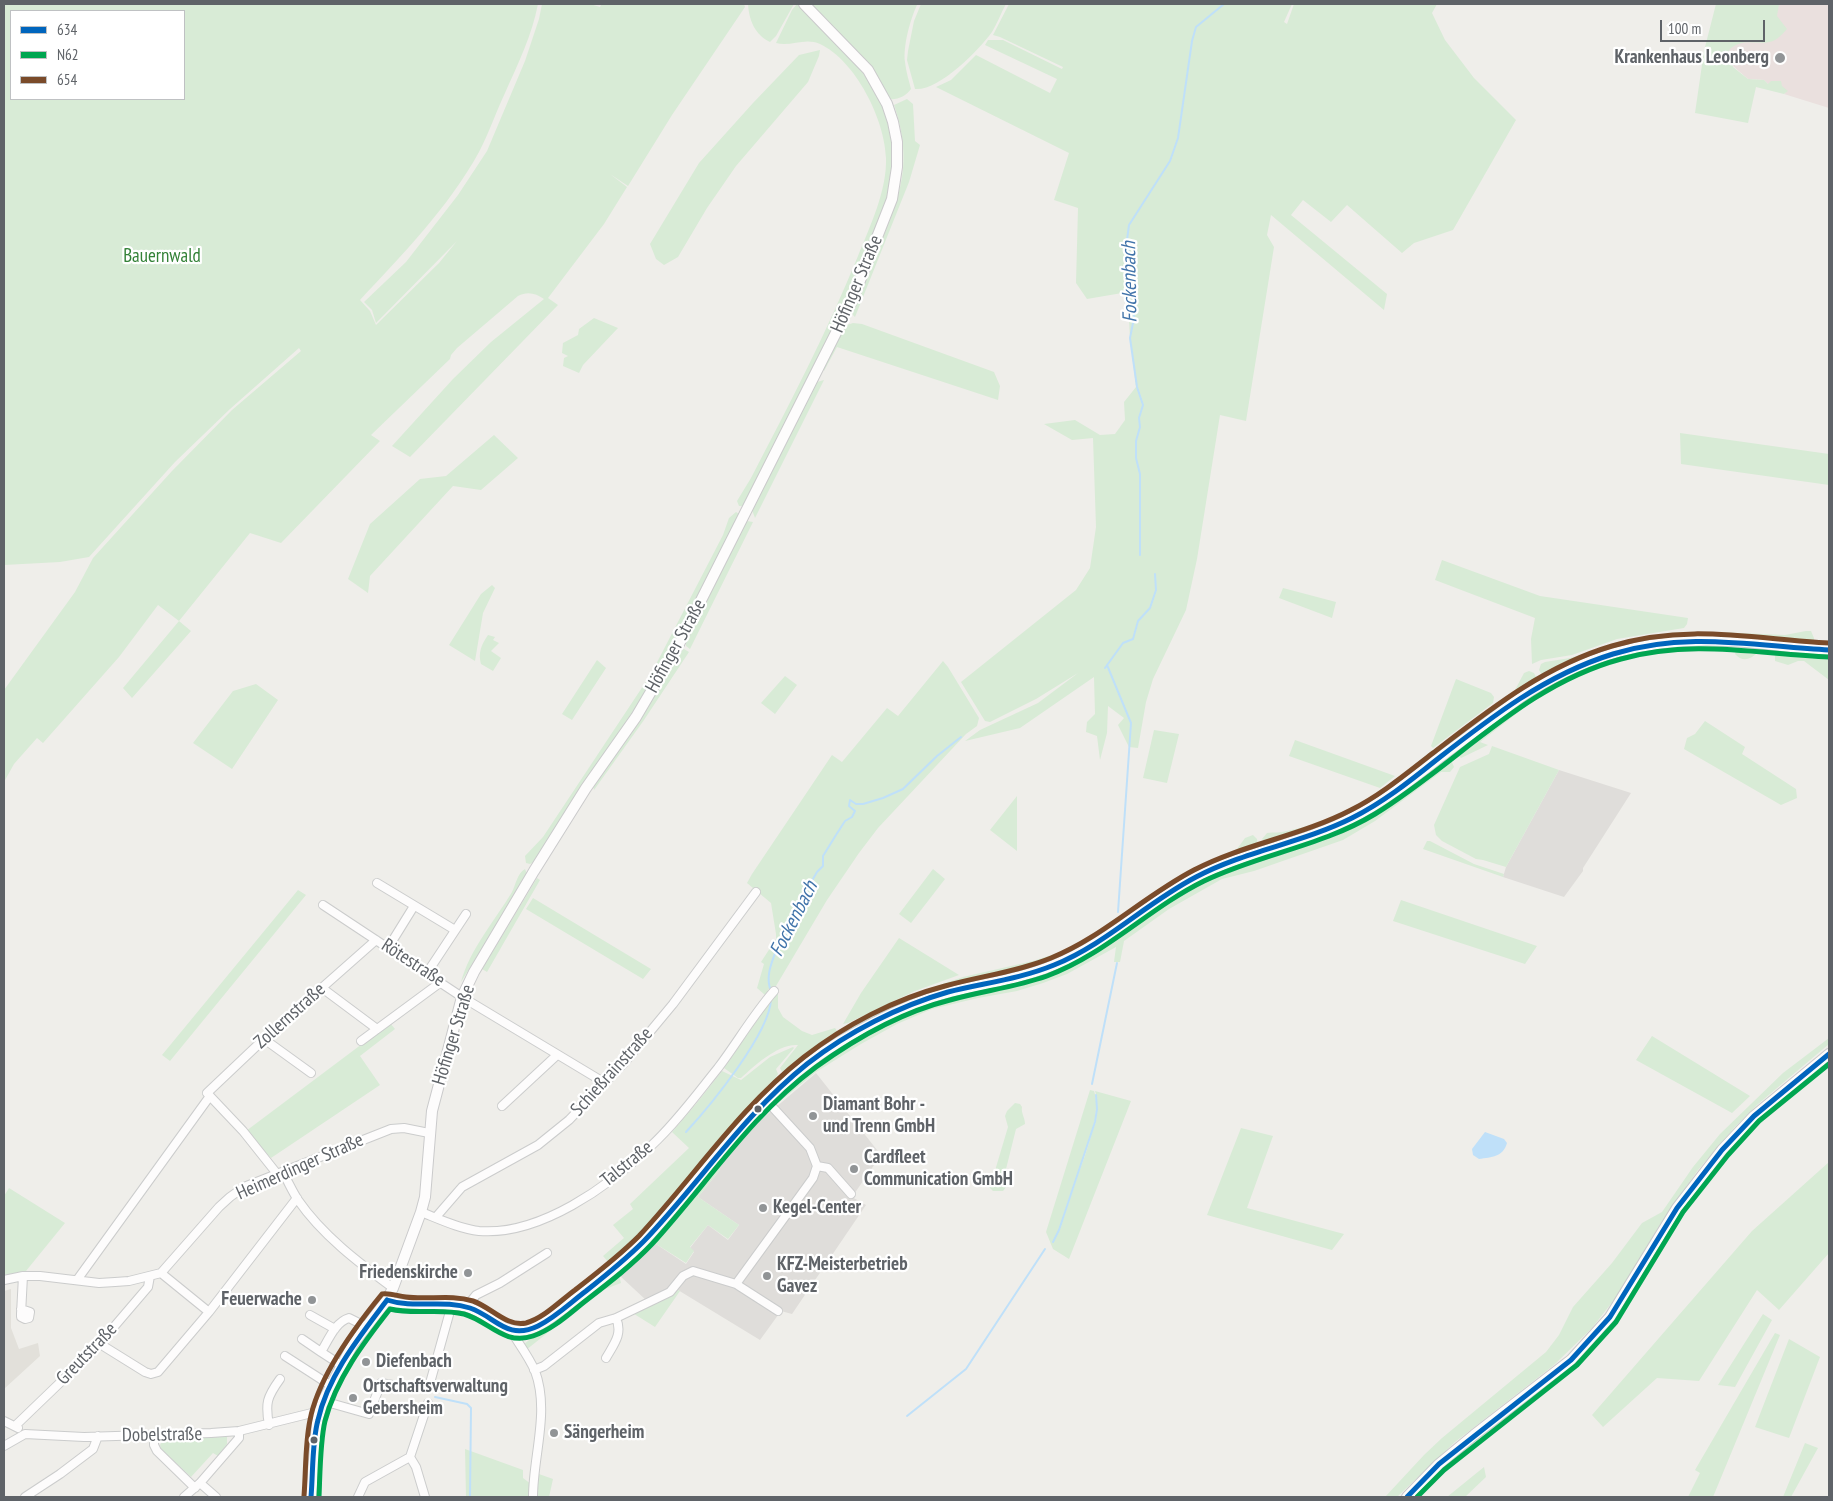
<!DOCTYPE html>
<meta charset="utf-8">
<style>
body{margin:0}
#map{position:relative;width:1833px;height:1501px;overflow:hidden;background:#efeeea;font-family:"PT Sans Narrow",sans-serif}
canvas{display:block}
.frame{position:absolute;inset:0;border:5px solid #5f6368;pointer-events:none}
.legend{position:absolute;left:10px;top:10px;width:175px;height:90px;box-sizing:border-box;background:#fff;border:1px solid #bfc1c3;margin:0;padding:6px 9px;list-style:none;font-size:15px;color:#5f6368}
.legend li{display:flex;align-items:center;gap:10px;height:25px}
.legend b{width:25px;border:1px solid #bfc1c3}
.scale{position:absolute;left:1660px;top:20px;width:105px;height:22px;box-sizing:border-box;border:2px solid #5f6368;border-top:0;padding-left:6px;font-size:15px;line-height:18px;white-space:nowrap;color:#5f6368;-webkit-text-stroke:4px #fff;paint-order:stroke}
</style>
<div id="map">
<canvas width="1833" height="1501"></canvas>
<div class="frame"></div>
<ul class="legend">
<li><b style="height:6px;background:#0065bd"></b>634</li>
<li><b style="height:6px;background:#00a651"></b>N62</li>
<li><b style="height:6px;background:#7a4b2a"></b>654</li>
</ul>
<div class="scale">100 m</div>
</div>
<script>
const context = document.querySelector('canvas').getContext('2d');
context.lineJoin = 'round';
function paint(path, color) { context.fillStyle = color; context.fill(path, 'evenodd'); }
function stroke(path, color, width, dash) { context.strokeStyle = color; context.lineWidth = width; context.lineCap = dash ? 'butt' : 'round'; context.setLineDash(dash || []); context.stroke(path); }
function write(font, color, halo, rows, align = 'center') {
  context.font = font + ' "PT Sans Narrow",sans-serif'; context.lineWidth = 4.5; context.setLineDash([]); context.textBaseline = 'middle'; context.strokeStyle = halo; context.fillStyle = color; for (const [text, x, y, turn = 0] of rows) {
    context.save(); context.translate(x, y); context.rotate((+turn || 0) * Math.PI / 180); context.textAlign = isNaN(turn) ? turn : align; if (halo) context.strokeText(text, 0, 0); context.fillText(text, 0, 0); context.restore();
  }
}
paint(new Path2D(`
 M1559,770L1631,793L1583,868V871L1564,897L1503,877L1506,867Z
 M816,1073L881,1155L852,1197L866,1205L792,1314L781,1311L760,1340L673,1287L647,1301L619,1275L653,1242L686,1264L694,1252L690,1248L708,1225L728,1240L739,1225L698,1197L720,1170L716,1166L734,1144L739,1142L762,1119Z`), '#dfddda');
paint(new Path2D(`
 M11,1289V1328L19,1349L38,1343L40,1356L4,1389V1291Z`), '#e2e0da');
paint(new Path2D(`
 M1729,4H1829V108L1784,94L1787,91L1768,84L1764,80L1748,79L1733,66L1729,50Z`), '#eae0de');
paint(new Path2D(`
 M4,4H538C532,35 518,64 505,93C496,112 489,133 479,152C448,208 403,254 360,300L370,311L376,325L439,263L457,241L376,323L372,310L364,302L406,262L458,195L487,151L525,61L539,19L542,4H590L600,7L601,5L599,4H744L745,7L672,115L628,186L610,174L627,187L604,224L548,298L558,305L410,457L392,446L453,379L491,342L544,299C536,293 527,291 518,296L457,348L451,355L450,359L371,435L380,441L281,543L250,533L179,621L191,631L132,698L123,688L179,621L158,605L119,657L43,743L37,738L14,764L4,782V690L75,592L93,558L172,471L232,410L301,351L299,348L230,409L175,462L89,557L60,562L4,565ZM184,11V99H11V11Z
 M748,4H794L776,36L770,42C755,35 749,20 748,4Z
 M797,4C825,37 865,63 882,105C889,124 894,147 892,167C885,232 851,293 823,350C797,402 771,454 745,506H739L737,501L751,478C789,405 827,332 858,256C870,226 887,191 886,158C885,120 856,61 820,44C805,37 791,47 776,43L792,10Z
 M812,4L917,5C910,20 903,46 905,62C906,72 909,81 911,89C906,96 898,100 889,99L871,68L821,16Z
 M921,4H1006C1001,13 997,24 992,32C978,51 939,91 915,89L907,60L908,51L914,21Z
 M1009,4H1292L1284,22L1287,24L1294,4H1437L1432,13L1445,40L1474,78L1516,120L1453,230L1414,243L1402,253L1347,205L1331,222L1303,200L1291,215L1387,294L1384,310L1271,215L1267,235L1274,247L1246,421L1220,415L1197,559L1186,610L1153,679L1146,702L1138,748L1129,747L1118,725L1124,718L1108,706L1107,733L1100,760L1097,736L1086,732L1087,722L1095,714L1094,677L1020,728L965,741L980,730L1038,703L1078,673L1036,699L990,722L985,721L961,682L1076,590L1090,568L1096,527L1093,438L1072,440L1044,424L1075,420L1100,435L1115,434L1125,420L1124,402L1136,387L1130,338L1128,302L1122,293L1087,299L1076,283L1078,208L1054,200L1069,153L936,87L951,80L976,55L1050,93L1057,79L985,45L988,40H1003L1062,69L1063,67L1000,37L993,35Z
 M1716,4H1779L1777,16L1787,29C1783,33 1779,38 1775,40C1759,48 1745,35 1729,50L1733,67L1748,79L1764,80L1768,84L1771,81H1781L1782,86L1788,91L1784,94L1756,87L1748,123L1695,113L1704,51Z
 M820,50L819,56L808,82L736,166L707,208L678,257L664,265L656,259L650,244L699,163L753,103L799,55Z
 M907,99L913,104L915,141L920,145L909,182L855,317L852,314C863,288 874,262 884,235C892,214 901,192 903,169C905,147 901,125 894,105Z
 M594,318L618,328L583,365L579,373L563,366L564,358L568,356L562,353L563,343L578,335L579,329Z
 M853,323L862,324L994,372L1000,386L998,400L837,347L824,371V368L844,326Z
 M824,380L755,518L752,510L817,382Z
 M1680,433L1829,454V485L1681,464Z
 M494,435L518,458L481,490L453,486L370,576L368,593L348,579L370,524L420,479L446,476Z
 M736,512L739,514L677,640L636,709L534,862L530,864L526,863L525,856L543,837L651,674L723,535L729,518Z
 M747,521L753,522L690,649L686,646V639Z
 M1442,560L1540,596L1688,618L1687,624L1684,628L1617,639L1572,655L1541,660L1532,664L1531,639L1535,618L1435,580Z
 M492,585L495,588L483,613L475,661L449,645L481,594Z
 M1283,588L1336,602L1332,618L1279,598Z
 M1806,631H1811L1814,638V645L1715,636L1676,637L1615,648L1571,664L1548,675H1542L1539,670L1541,664L1545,662L1570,658L1638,638L1671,633L1715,632L1785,635Z
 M488,635L495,637L493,640L499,643L491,651L501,658L493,671L481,664C478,653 481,645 488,635Z
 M1739,645L1829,654V680L1804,661H1798L1788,665L1775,661V654L1771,652L1757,653C1750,660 1742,662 1735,654Z
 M684,649L689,652L644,720L594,790L593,786L680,650Z
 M597,660L606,668L572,720L562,714Z
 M943,661L948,667L979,718L977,726L966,734L951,750L878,828L859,853L827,900L776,986L774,989L770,987L765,995L757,988L764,964L761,962L776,939V934L771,903L747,883L752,874L832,755L842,762L887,708L898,716Z
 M1593,664L1596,665L1558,685L1529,704L1480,742L1488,745L1461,758L1457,754L1458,749L1529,696Z
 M1529,671L1534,673L1536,677L1535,682L1383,796L1327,826L1269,845L1262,839L1267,833C1274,832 1280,833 1287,831C1323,824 1353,809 1384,789L1515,690L1524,673Z
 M785,676L797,685L775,714L761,703Z
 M1456,679L1491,693L1494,697L1493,703L1433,748L1431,746Z
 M256,684L278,700L232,769L193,743L233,691Z
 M1705,721L1745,747L1742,754L1796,789L1797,798L1781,805L1684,749L1687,738L1695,734Z
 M1154,730L1179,734L1167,783L1143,778Z
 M1295,740L1395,776L1380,788L1289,756Z
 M1492,746L1559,770L1506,867L1483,860L1476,859L1442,841L1436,835L1434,825L1460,767L1489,754Z
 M1445,760H1451L1454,767L1450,772H1441L1375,821L1343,840L1254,871L1222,879L1169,909L1124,941L1120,962H1114L1116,947L1067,974L1043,983L1017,991L978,998L932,1009L897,1024L861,1044L816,1072L779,1102V1097L784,1090L815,1065L836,1050L894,1017L933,1001L1065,965L1096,949L1178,892L1217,871L1308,841Z
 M1017,796V851L990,830Z
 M1253,835L1257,839L1258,846L1256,848L1236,855L1086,946L1037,967L963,985L844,1034L842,1032L844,1028L922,991L963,977L1033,961L1070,949L1105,929L1151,895L1173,881L1237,849L1245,838Z
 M1427,841H1430L1474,864L1504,874L1503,877L1423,849Z
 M525,869L527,874L502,920L484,945L461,982C470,949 494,922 512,892C516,884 517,874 525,869Z
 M933,869L945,879L911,923L899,914Z
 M537,878L540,880L487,972L482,969Z
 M298,890L306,895L170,1061L162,1055Z
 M533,898L651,969L643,979L526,909Z
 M1401,900L1537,946L1525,964L1393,921Z
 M899,938L959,975L915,991L848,1023L843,1024L861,993Z
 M778,990V1008L783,1017L802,1031L812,1035L835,1028L837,1031L835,1038L808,1053L782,1072L780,1068L798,1045C779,1043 754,1066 741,1078H738L724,1068Z
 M390,1023L395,1029L360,1056L380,1085L271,1158L246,1131Z
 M1652,1036L1750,1096L1732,1113L1636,1060Z
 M1829,1038V1044L1757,1105L1735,1127L1698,1170L1662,1221L1617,1296L1592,1328L1554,1365L1455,1442L1397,1497H1385L1424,1455L1442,1438L1546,1352L1559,1335L1573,1307L1612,1263L1642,1223L1662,1212L1693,1167L1720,1134L1783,1073Z
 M793,1047L794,1048L776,1069L778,1074L775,1079L767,1086L761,1099L715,1150L683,1191L633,1244L610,1264L603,1256L624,1238L613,1225L633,1209L630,1204L689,1148L672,1132L696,1104L722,1071L741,1080L770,1057Z
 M1090,1090L1094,1091C1105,1122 1070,1187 1063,1219L1096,1121L1097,1097L1095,1091L1131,1101L1069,1259L1053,1249L1046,1232Z
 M1015,1103L1020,1104L1022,1107C1021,1114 1025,1117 1025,1124L1016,1129L1004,1177L1007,1186L1003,1191H993L986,1184L988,1177L994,1174L1008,1127L1005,1116L1007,1111Z
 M1241,1128L1273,1136L1247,1208L1344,1234L1332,1250L1207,1215Z
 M1829,1162V1253L1779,1310L1757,1290L1699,1381L1657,1378L1603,1427L1592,1415L1752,1231Z
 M716,1166L720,1170L698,1197L739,1225L728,1239L708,1225L690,1247L694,1251L686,1263L653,1242L619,1275L621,1283L600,1291L526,1350L523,1345L588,1292Z
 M9,1188L65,1223L26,1271L4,1275V1196Z
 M676,1289L680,1291L655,1327L631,1312Z
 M1763,1314L1772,1320L1735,1387L1718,1385Z
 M1775,1333L1780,1335L1713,1497H1688L1700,1473L1695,1470Z
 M1789,1339L1820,1357L1789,1438L1755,1427Z
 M227,1437V1444L218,1456L213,1453L191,1477L161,1449L160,1445L163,1440L168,1438Z
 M1805,1443L1818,1448L1791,1497H1783Z
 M465,1449L523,1470V1478L531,1484L530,1497H466Z
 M1484,1467L1486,1477L1465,1497H1447Z
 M536,1473L553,1479L549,1497H535Z`), '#d8ebd6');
paint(new Path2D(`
 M1485,1132L1504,1139L1507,1143C1503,1157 1492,1157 1479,1159L1473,1155L1472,1149Z`), '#bfe0f9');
stroke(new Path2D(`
 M1140,555V474L1136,458V441L1140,427L1139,418L1143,405L1137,387L1130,338L1134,318L1133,289L1127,240L1129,225L1170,161L1178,138L1192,41L1196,27L1224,4
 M1107,665L1131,723L1118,912
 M1105,668L1123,643L1133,639L1138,621L1150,608L1156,590L1155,574
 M771,991C764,975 774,958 779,942L784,939L790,923L800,917L799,903L817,872L823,866V856L836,835L845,821L852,817L855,811L849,806L850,800L856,804H863L883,798L903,789L937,756L961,737
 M1092,1084L1117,963
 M686,1132C710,1106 770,1033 771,999
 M1053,1242L1059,1230L1095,1122L1097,1109L1096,1095
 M435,1397L467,1404L471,1408L470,1497
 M907,1416L966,1369L1045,1249`), '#bfe0f9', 2);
const street = new Path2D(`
 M377,883L455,930
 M323,905L462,997L605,1083
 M388,948L414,906
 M427,973L466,914
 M322,988L377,1029
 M264,1039L311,1073
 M361,1041L441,982
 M502,1106L557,1055
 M817,1166L828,1168L851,1194
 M283,1173C288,1181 292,1191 298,1200C322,1235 359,1263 393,1288
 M278,1175L243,1131L207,1093L264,1039L376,940
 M421,1212C439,1219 460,1229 479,1231C540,1236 609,1186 651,1146C676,1123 697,1094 718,1068C737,1043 753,1015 774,991
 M436,1217L462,1187L538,1145L569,1120L624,1063L673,1004L756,892
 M161,1273L209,1312
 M4,1280L23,1276H40L99,1283L115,1282L129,1281L161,1273L219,1207L230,1197L244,1187L391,1129L404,1128L429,1133
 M77,1280L210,1096
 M736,1284L800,1196L813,1178L817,1166L810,1148L766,1100
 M467,1306L476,1295L500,1283L547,1253
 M21,1309L30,1312L29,1318L25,1319L21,1317V1314L23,1276
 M310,1315L335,1329
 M511,1331C519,1344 529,1357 535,1371C550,1411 533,1456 533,1497
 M302,1339L321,1352
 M100,1344L145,1372L151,1374L158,1372L209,1312L297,1198
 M285,1356L330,1385
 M606,1358C614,1344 623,1334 616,1318
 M341,1365L321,1352C328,1341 335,1322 349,1318L365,1326
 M534,1370L544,1366L599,1323L616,1318L670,1292L683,1276L693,1271L736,1284L778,1311
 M430,1383L452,1304
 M323,1401L369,1414L381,1383L416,1389
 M4,1421L18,1428
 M269,1425C265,1403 267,1397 280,1379
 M15,1426L95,1349L148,1287L150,1276
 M154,1435V1445L157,1451L195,1488
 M4,1446L25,1434L84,1437L211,1433L239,1431L320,1411
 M200,1483L216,1497
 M25,1497L60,1474L93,1449L98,1436
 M184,1497L200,1483L239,1438V1431
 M358,1497L365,1482L410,1457
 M425,1497L416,1467L410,1457L428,1403`);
const secondary = new Path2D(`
 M387,1300C411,1311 441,1300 467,1307C487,1312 500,1333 522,1331C537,1329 551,1318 563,1309C590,1287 622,1265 646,1239C709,1171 758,1091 839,1042C873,1022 911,1002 950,992C987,983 1026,978 1061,962C1111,940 1150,901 1198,876C1247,851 1302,844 1350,819C1382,803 1411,780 1439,758C1466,738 1494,717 1521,697C1586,655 1648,637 1727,641C1761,642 1795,649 1829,650
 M311,1497L317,1422L323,1401L353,1344L387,1300L393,1288L421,1212L425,1197L432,1111L462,997L474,972L534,871L586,788L636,717L679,644L852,301L892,199L897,167V142L893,122L887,104L868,70L804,4
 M1407,1497L1439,1464L1474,1435L1571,1360L1610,1317L1677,1208L1722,1150L1754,1116L1829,1054`);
stroke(street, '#cbcccc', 10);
stroke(secondary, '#cacacb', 12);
stroke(street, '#fdfcfc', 8);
stroke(secondary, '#fdfcfc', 10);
stroke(new Path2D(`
 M387,1300C414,1309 443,1299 470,1308C496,1317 507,1341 538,1326C556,1317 570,1303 586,1291C605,1276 625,1260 643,1242C699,1184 743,1115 807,1064C848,1032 899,1006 948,992C984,983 1020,979 1054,965C1106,944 1146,903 1196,877C1245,851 1302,843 1352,818C1382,803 1409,782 1435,761C1490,718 1545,675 1613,654C1687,631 1754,646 1829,650
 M311,1497C313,1474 312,1441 318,1420C328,1375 360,1336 387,1300
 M1407,1497L1439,1464L1571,1360L1610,1317L1677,1208L1722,1150L1754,1116L1829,1054`), '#0065bd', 5);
stroke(new Path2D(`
 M319,1497C320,1475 320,1442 325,1421C336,1379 364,1342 390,1309C414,1315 440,1308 464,1314C489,1321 504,1346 533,1336C554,1329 571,1312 588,1299C610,1282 632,1265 652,1244C706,1185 751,1115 816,1067C856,1038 902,1012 950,1000C982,991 1016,987 1047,976C1106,954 1149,908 1204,881C1260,854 1322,846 1375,814C1458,763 1524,685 1621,659C1693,639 1757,654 1829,657
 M1417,1497L1444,1470L1577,1365L1616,1322L1683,1212L1728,1155L1759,1121L1829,1064`), '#00a651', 5);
stroke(new Path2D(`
 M304,1496C306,1471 305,1444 310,1420C318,1378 355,1327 382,1294C391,1293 397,1296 406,1297C428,1300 451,1294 473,1301C491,1307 506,1327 526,1323C544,1318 560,1301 575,1290C597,1273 619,1256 639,1236C694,1177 739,1108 804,1057C845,1025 895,999 945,986C981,976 1017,972 1051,958C1103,937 1144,896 1194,870C1244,844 1301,836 1351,810C1381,795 1407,773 1433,753C1489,710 1544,666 1612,646C1687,623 1754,639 1829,643`), '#7a4b2a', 5);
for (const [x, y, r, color] of [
 [1780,58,6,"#919496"],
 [758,1109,4.5,"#5f6368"],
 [813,1116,5,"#919496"],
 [854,1169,5,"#919496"],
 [763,1208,5,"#919496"],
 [468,1273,5,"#919496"],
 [767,1276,5,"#919496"],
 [312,1300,5,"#919496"],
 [366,1362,5,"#919496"],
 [353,1398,5,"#919496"],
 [554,1433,5,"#919496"],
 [314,1440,4.5,"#5f6368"]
]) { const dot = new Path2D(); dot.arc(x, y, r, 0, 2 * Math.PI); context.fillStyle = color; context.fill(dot); stroke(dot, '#fff', 2); }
write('bold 19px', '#5f6368', '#fff', [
 ["Krankenhaus Leonberg",1769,58,"right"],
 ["Diamant Bohr -",823,1105],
 ["und Trenn GmbH",823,1127],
 ["Cardfleet",864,1158],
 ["Communication GmbH",864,1180],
 ["Kegel-Center",773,1208],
 ["KFZ-Meisterbetrieb",777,1265],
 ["Gavez",777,1287],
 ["Friedenskirche",458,1273,"right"],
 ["Feuerwache",302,1300,"right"],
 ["Diefenbach",376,1362],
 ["Ortschaftsverwaltung",363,1387],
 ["Gebersheim",363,1409],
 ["Sängerheim",564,1433]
], 'left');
write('19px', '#348238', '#fff', [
 ["Bauernwald",162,257]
]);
write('19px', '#5f6368', '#fff', [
 ["Höfinger Straße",857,284,-67],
 ["Höfinger Straße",676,646,-61],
 ["Rötestraße",413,963,33],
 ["Zollernstraße",290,1016,-42],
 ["Höfinger Straße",454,1035,-73],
 ["Schießrainstraße",612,1072,-48],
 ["Talstraße",627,1164,-39],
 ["Heimerdinger Straße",300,1167,-24],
 ["Greutstraße",87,1354,-46],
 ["Dobelstraße",162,1435,-1]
]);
write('italic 20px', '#4174aa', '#fff', [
 ["Fockenbach",1130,282,-91],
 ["Fockenbach",794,919,-63]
]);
</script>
